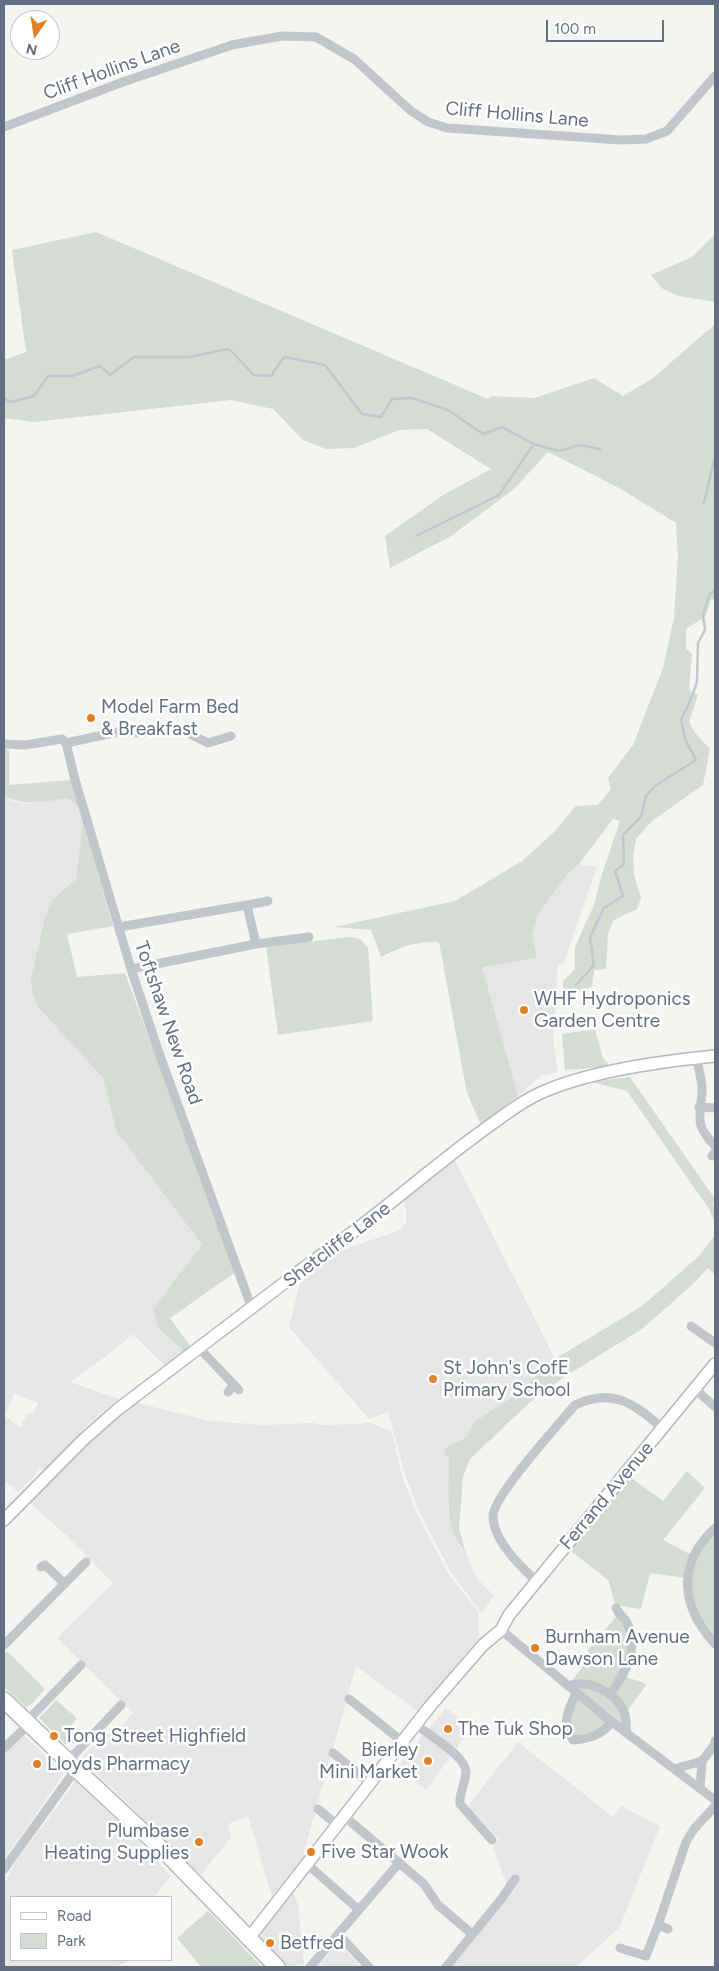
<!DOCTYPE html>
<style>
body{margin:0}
#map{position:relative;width:719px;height:1971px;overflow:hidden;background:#f4f5f1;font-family:Figtree,sans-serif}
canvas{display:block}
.frame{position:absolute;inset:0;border:5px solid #646e82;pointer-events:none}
.legend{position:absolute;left:10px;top:1896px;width:162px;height:65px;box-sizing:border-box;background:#fff;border:1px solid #c1c5cd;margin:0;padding:6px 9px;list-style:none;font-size:15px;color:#646e82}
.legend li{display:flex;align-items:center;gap:10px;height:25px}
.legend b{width:25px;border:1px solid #c1c5cd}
.north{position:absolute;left:10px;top:10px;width:50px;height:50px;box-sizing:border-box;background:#fff;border:1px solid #c1c5cd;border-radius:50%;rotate:193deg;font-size:14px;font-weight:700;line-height:20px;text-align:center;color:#646e82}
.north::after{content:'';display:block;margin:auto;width:18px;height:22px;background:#e18026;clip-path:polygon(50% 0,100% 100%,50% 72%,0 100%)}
.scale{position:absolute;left:546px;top:20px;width:118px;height:22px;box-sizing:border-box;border:2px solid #646e82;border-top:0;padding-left:6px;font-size:15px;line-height:18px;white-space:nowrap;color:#646e82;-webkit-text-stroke:4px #fff;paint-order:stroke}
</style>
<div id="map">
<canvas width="719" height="1971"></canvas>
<div class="frame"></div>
<ul class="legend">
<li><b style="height:6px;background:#fff"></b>Road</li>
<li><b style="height:14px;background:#d4dcd3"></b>Park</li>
</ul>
<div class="north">N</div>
<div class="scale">100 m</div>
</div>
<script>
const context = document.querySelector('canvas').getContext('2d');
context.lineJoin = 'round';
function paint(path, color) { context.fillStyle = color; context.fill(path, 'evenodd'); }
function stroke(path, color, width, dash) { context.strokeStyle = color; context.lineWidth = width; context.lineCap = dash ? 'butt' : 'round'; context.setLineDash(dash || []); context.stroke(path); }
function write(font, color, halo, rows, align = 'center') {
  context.font = font + ' Figtree,sans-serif'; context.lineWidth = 5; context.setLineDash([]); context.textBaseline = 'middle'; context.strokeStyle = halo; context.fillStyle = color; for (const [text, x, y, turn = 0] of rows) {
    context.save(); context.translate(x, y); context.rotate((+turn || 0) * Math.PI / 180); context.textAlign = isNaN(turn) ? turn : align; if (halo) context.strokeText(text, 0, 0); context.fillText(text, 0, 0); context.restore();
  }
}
paint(new Path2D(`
 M4,795L12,801L26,804L68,798L79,807L83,822L76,879L53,899L45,917L30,982L37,1006L103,1078L116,1131L202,1245L153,1309L158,1328L184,1351L164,1365L133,1334L109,1354L70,1382L119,1399L89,1423L45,1470L39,1468L33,1477L18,1492L4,1480ZM14,1393L38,1403L33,1414L29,1412L22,1422L21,1428L5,1416Z
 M579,864L597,867L563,965H558L553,1041L558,1072L541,1076L518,1096L481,967L537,958L532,934L539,913L568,873Z
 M455,1160L555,1359L509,1399L474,1422L466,1438L449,1456L448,1511L458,1545L465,1550L475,1576L494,1596L482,1613L452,1574L418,1509L404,1471L388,1412L369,1419L289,1327L301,1278L327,1259L351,1247L398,1231L406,1223L407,1214L404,1200Z
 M137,1403L210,1421L262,1425L314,1423L319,1425L360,1424L369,1422L392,1432L401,1473L416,1512L449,1575L478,1611L479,1638L436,1689L419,1712L356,1666L302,1859L272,1896L248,1816L228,1824L231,1837L201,1875L81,1758L106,1732L113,1736L133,1713L57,1638L113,1583L66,1535L30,1503L102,1430Z
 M446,1708L471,1728L426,1790L398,1767L416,1743Z
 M24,1735L64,1774L4,1859V1754Z
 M518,1742L613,1817L621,1806L660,1826L619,1928L576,1967H452L504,1900L506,1882L493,1847L499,1839L468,1806Z
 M75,1781L138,1840L171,1876L154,1897H11V1960H130L115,1967H4V1884L18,1858L56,1809Z
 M293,1892L298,1905L304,1965L287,1967L261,1939L262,1931Z
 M338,1943L355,1960L361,1967H317Z`), '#e5e6e5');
paint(new Path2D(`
 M96,232L488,399L491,396L535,398L594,378L623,396L652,379L715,324V600L711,599L706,616L686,629V649L692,654L689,690L698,695L689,722L695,733L710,749L703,785L652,821L636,839L633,855L634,875L641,898L637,909L614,920L608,933L606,969L594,970L592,987L578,990L573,998L563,1000V981L575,969V947L594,905L601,877L620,821L613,819L579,864L568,873L539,913L532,934L537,958L482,967L518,1096L481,1125L467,1093L439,942C415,941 403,946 381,957L371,930L334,927L455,901L522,861L554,832L576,806L598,805L611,789L608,778L633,745L663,668L674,618L678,557L676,523L621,489L548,452L514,489L451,536L390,568L385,536L443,495L491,469L427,429L399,430L354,448L326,449L303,440L273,409L231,400L34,422L4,418V360L26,352L12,250Z
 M713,236H715V302L679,296L663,289L651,275L692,257Z
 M4,749L9,750V785L71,780L79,807L68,798C46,801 24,808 4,795Z
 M83,822L113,926L67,934L77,977L125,973L236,1272L170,1318L191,1347L184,1351L158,1328L153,1309L202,1245L116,1131L103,1078L37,1006L30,982L45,917L53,899L76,879Z
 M350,937L360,939L368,948L373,1021L278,1035L266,946Z
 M595,1029L603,1058L608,1063L606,1067L565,1070L562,1034Z
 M630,1077L715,1199L713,1205L715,1209V1223L709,1209L627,1091L592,1082Z
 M715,1235V1275L708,1268L693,1284L642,1329L564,1377L528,1404L470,1459L463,1477L459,1529L465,1550C443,1534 449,1481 449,1456H445V1448L466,1438L474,1422L509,1399L555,1359L642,1306L700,1255Z
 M687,1471L705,1488L663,1540L694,1556L715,1528V1644L706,1634L686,1578L650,1573L641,1609L615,1605L609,1581L566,1547L626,1474L663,1501Z
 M619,1613L632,1641L623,1676L647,1684L625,1714L627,1727L612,1722L581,1739L567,1730L576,1694L568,1686L591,1655L587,1651Z
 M7,1651L45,1689L32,1704L26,1707L4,1687V1655Z
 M56,1700L77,1718L68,1730L76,1739L71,1745L65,1744L39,1718Z
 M208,1911L216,1919L262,1967H201L177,1938Z`), '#d4dcd3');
stroke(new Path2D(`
 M4,398L11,402L34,396L48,376H72L100,366L110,375L134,357H189L229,349L254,375L271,376L284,357L325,365L362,414L381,417L392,399L412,398L448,410L483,434L502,427L534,444L559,451L579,445L600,449
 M704,503L715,456
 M416,536L499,495L533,445
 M576,985L594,965L590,937L604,908L623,896L615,871L624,864L623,835L641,817L646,796L655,786L696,760L685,739L681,720L693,694L697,681L698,643L705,630L703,615L709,595L715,590`), '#c1c7cf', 2.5);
const secondary = new Path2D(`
 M4,1520L83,1440L117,1410L313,1261C371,1222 422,1175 478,1134C499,1119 521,1101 545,1091C592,1071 664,1061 715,1056
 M249,1938L431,1705L483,1645L501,1630L509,1615L715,1364`);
const highway = new Path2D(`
 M4,1700L76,1769L167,1854L277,1967`);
stroke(secondary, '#b4b8be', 14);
stroke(highway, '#b5b7bb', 18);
stroke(new Path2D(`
 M4,127L123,82L232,45L282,36L316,37L354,59L411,111L428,122L447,128L621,140L646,139L667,131L715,76
 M66,743L74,776L131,969L158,1050L252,1309
 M66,743L118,732L138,733L178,728L208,743L231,736
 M4,744L25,745L62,739L66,743
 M247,905L268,901
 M119,927L247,905L256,944
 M131,969L256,944L309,937
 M697,1058C698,1068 702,1079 702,1089C701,1118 693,1123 715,1146
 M699,1107L715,1108
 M712,1156L715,1152
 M691,1326L715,1343
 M200,1349L239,1390
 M695,1389L715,1407
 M228,1392L234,1385
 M715,1528C676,1564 681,1607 715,1644
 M41,1567L45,1565L65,1584
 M537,1582C520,1566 493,1540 493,1516C493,1496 559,1424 575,1405C613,1387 635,1404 663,1429
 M501,1630L612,1722L715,1800
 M4,1645L86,1562
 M568,1686C586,1679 610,1690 621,1706C626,1713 627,1724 626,1733
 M576,1694C567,1711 562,1723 573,1740C590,1739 601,1735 612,1722
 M610,1695C625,1673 641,1648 626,1621C623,1617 618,1613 616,1608
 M349,1699L403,1742
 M416,1725C428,1734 467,1757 466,1773C465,1784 459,1793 460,1804L492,1840
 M4,1748L23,1730L26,1722L81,1665
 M333,1753L370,1783
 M68,1761L121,1705
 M674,1769L702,1761
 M700,1789L702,1761L715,1744V1741
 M318,1809L337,1825
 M344,1816L424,1884L438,1905L472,1934
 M306,1863L359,1910
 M4,1869L76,1769
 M658,1925L686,1842L694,1829L715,1806
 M339,1935L369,1967
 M620,1948L646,1956L658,1925L668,1929
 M310,1967L399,1863
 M446,1967L502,1898L515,1879`), '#c2c5c9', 9);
stroke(secondary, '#fff', 11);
stroke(highway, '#fff', 15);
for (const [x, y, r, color] of [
 [91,718,5,"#e18026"],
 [524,1010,5,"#e18026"],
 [433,1379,5,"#e18026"],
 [535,1648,5,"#e18026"],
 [448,1729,5,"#e18026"],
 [54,1736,5,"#e18026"],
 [428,1761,5,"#e18026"],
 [37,1764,5,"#e18026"],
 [199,1842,5,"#e18026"],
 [311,1852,5,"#e18026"],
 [270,1943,5,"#e18026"]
]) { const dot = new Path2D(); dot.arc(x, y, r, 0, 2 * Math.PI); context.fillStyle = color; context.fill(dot); stroke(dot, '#fff', 2); }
write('19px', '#646e82', '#fff', [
 ["Cliff Hollins Lane",112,70,-20],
 ["Cliff Hollins Lane",517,115,5],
 ["Toftshaw New Road",168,1023,71],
 ["Shetcliffe Lane",337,1245,-37],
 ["Ferrand Avenue",607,1496,-50]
]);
write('19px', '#646e82', '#fff', [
 ["Model Farm Bed",101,707],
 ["& Breakfast",101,729],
 ["WHF Hydroponics",534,999],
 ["Garden Centre",534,1021],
 ["St John's CofE",443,1368],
 ["Primary School",443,1390],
 ["Burnham Avenue",545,1637],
 ["Dawson Lane",545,1659],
 ["The Tuk Shop",458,1729],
 ["Tong Street Highfield",64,1736],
 ["Bierley",418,1750,"right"],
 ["Mini Market",418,1772,"right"],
 ["Lloyds Pharmacy",47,1764],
 ["Plumbase",189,1831,"right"],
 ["Heating Supplies",189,1853,"right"],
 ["Five Star Wook",321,1852],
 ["Betfred",280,1943]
], 'left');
</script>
